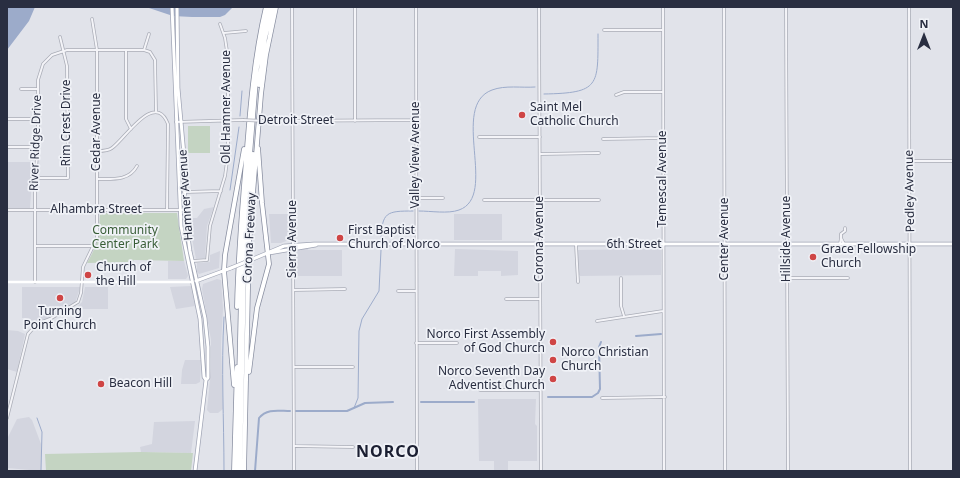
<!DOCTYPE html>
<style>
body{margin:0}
#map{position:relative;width:960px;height:478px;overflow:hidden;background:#e1e3ea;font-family:"Noto Sans",sans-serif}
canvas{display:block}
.frame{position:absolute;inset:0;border:8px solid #292e41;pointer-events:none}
.north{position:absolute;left:904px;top:16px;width:40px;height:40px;-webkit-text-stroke:3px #f0f2f7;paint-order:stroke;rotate:0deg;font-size:11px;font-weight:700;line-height:16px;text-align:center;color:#292e41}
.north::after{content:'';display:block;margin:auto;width:14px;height:18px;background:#292e41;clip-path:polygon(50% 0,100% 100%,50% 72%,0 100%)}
</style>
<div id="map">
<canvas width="960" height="478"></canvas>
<div class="frame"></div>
<div class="north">N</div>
</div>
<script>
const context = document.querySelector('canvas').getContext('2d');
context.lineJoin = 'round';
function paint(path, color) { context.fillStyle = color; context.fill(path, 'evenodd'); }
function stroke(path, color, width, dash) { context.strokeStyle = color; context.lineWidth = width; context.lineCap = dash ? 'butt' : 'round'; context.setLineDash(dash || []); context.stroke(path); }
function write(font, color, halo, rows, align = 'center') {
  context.font = font + ' "Noto Sans",sans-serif'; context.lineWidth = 3.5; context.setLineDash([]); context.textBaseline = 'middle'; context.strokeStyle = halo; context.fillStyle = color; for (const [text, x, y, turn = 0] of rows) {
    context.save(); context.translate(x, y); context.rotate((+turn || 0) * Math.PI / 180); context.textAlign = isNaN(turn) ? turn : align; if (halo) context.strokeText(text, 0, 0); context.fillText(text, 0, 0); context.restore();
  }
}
paint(new Path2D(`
 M7,162H35L32,180L30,208H7Z
 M214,207L207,226L205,258L196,259L188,218H197L204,209Z
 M269,214H290L289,240L281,243H271Z
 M454,214H502V240H454Z
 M307,248L308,250H342V276H296L295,251Z
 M455,249L518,251V275L501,276V271H478V276H454Z
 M661,249V275L580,276L577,271V250Z
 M220,251L219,268L199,274L197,272V263L210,262V255Z
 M168,261H184L188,276L186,279H168Z
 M217,279L221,280L223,309L221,345L223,409L218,413H210L207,410L211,370V340L202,289L203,284Z
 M191,286L195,306L176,309L170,287Z
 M22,287H80V288L75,303L51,317L37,322H28L26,318H22Z
 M85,287H108V309H75L82,302Z
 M7,330L18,331L25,334L17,372L7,369Z
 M185,360H201L200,382L196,384H181L182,370Z
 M478,399H536L535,424L537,426V461H508V471H494V461H479Z
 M29,417L32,420L41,444V471L7,468V439L17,419Z
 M195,421L191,453L141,452L140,447L152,444L154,422Z`), '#d3d5df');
paint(new Path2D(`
 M188,126H210V153H188Z
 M100,213H177L184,261L134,260L132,262L87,263C98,245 99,234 100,213Z
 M141,452L193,453L191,471H46L45,454Z`), '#c4d4c2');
paint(new Path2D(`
 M7,7H35L29,21L7,50Z
 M146,7H233L225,15L220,17H192L173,16Z`), '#9cabca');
stroke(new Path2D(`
 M544,94C600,93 598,86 598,34
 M240,116L242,91
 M230,190L239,127
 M419,211C431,211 448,214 459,210C499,196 449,106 492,90C505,85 522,88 535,87
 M381,240C382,212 386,211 413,211
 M224,317C221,368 224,420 224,471
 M354,408L358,398L359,331L362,319L379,291L381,250
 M37,418L42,432L41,471`), '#9cabca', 1);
stroke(new Path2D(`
 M636,336L661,334
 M548,397H592L598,393L600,389L599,347L601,342
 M421,402H474
 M296,411H347L365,403L393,402
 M255,471L259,418C267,408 279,411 290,411`), '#9cabca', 2);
const street = new Path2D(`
 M292,7L294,471
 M355,7V121
 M416,7L417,471
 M539,7L541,471
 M663,7L664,471
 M724,7L725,471
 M786,7L788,471
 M909,7L910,471
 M604,30H663
 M224,33L246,31
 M126,50V119L131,129
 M144,50L149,34
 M21,89H38
 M616,95L624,92H663
 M7,119H38
 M266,121L416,120
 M176,122L243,120
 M479,137H540
 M603,139L663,138
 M7,147H38
 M97,151C103,151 108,151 112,148C125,139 155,90 168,124L167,210
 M541,154L599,153
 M909,161H953
 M35,178H68L67,66L60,37
 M97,179C113,179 129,181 137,166
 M185,192L221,191
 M416,198H443
 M484,200H599
 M7,210H185
 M841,238V234L845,231V228
 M840,244L841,238L844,244
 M576,245L578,282
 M35,246H95
 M193,261L207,260L210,226L225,176L228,154V58L225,38L220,24
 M621,278V306L624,316
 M787,278H848
 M35,282V178L38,147V80L43,64L52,55L67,50H144L150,52L155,60L156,112
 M294,290L345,289
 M398,291H416
 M506,299H540
 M597,321L663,311
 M416,343H457
 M294,367H353
 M480,390H540
 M602,398L665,397
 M7,418L28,334L37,324L50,319L78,302L81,293L83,267L97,238V50L92,19
 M295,446L353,447`);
const primary = new Path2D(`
 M172,7L181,226L200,319L204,377L206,380
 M177,7L178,88L184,155L185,215L190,251L205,318L208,347V378L206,380L195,471
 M269,253L316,245
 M253,259L284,246L314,244H953
 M196,281L231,268`);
const highway = new Path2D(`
 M259,85L265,38L273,7
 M237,307C238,258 242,209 246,161C250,109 254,58 266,7
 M249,372L257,308L269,264L262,203L258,148
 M234,385L224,271L225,255L244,149
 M234,471L237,367
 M237,471L242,254L257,67L269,7
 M240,471L244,274L253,154
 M244,471L249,242L261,94L266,55L276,7`);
stroke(street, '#aaadb7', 3.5);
stroke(primary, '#a0a5b5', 4.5);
stroke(highway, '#888ea0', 5.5);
stroke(street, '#f4f4f8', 2);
stroke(new Path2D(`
 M7,282H192`), '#fff', 2.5);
stroke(primary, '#fff', 3);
stroke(highway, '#fff', 4);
const streetBridge = new Path2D(`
 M243,120L266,121`);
const primaryBridge = new Path2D(`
 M231,268L253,259`);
stroke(streetBridge, '#aaadb7', 3.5, []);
stroke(primaryBridge, '#a0a5b5', 4.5, []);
stroke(streetBridge, '#f4f4f8', 2);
stroke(primaryBridge, '#fff', 3);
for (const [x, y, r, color] of [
 [522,115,4,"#cf4545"],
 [340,238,4,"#cf4545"],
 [813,257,4,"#cf4545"],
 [88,275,4,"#cf4545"],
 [60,298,4,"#cf4545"],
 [553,342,4,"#cf4545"],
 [553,360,4,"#cf4545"],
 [553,379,4,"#cf4545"],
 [101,384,4,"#cf4545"]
]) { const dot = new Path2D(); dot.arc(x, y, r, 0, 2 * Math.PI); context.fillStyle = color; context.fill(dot); stroke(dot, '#f0f2f7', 1.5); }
write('12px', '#292e41', '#f0f2f7', [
 ["Old Hamner Avenue",227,107,-90],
 ["Detroit Street",296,121],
 ["Rim Crest Drive",67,123,-90],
 ["Cedar Avenue",97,132,-90],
 ["River Ridge Drive",36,143,-88],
 ["Valley View Avenue",416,155,-90],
 ["Temescal Avenue",663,179,-90],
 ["Pedley Avenue",910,191,-91],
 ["Hamner Avenue",186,195,-94],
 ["Alhambra Street",96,210],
 ["Corona Freeway",250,238,-87],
 ["Sierra Avenue",293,239,-90],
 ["Corona Avenue",540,239,-90],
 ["Center Avenue",725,239,-90],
 ["Hillside Avenue",787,239,-90],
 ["6th Street",634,245]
]);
write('12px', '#292e41', '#f0f2f7', [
 ["Saint Mel",530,108],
 ["Catholic Church",530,122],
 ["First Baptist",348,231],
 ["Church of Norco",348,245],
 ["Grace Fellowship",821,250],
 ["Church",821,264],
 ["Church of",96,268],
 ["the Hill",96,282],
 ["Turning",60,312,"center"],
 ["Point Church",60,326,"center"],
 ["Norco First Assembly",545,335,"right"],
 ["of God Church",545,349,"right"],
 ["Norco Christian",561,353],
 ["Church",561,367],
 ["Norco Seventh Day",545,372,"right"],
 ["Adventist Church",545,386,"right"],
 ["Beacon Hill",109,384]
], 'left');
write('12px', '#385d36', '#f0f2f7', [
 ["Community",125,231],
 ["Center Park",125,245]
]);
context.letterSpacing = '1px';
write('bold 16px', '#1b1f32', '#f0f2f7', [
 ["NORCO",388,452]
]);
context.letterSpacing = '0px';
</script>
